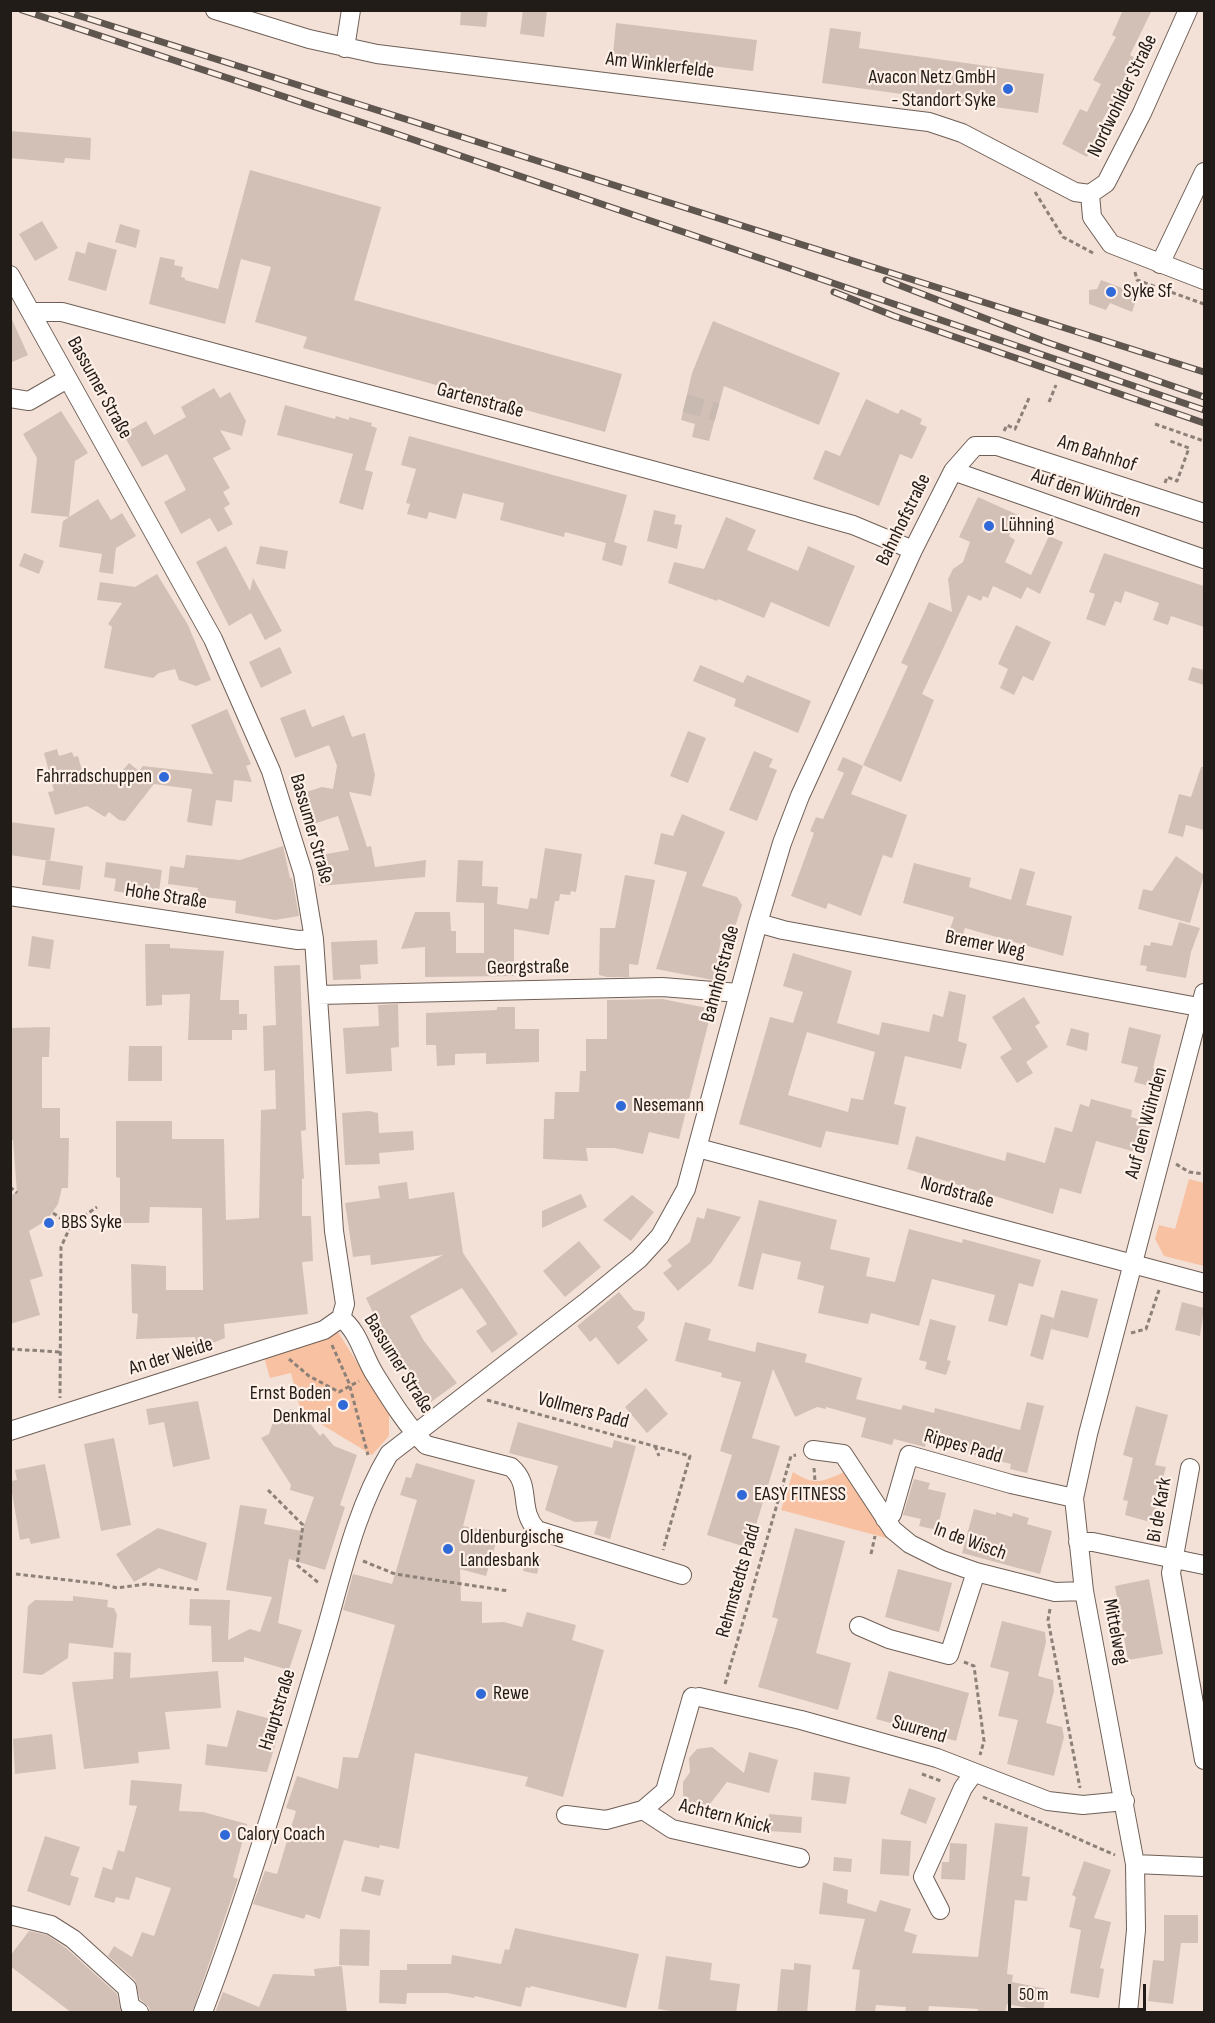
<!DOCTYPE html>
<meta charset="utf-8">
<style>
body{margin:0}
#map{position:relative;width:1215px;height:2023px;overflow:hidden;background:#f3e1d7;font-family:"Sofia Sans Condensed",sans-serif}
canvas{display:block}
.frame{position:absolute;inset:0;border:12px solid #221c18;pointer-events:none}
.scale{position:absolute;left:1008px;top:1984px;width:138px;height:27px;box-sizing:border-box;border:3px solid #221c18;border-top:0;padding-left:8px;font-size:18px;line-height:21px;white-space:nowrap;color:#221c18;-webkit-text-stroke:4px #feefe7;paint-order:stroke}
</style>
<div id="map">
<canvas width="1215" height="2023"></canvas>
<div class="frame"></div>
<div class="scale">50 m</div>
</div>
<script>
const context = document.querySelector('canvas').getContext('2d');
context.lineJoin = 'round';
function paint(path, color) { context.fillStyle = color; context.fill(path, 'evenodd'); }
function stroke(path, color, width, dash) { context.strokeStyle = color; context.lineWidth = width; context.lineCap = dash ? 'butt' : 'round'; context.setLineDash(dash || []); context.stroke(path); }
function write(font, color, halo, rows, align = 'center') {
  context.font = font + ' "Sofia Sans Condensed",sans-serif'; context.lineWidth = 4.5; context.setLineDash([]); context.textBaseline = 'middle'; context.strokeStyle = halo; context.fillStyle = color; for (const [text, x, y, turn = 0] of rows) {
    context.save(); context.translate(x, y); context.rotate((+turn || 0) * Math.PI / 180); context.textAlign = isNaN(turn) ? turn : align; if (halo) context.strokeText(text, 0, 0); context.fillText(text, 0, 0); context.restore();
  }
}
paint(new Path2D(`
 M1189,1179L1204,1183V1266L1164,1256L1155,1239L1159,1225L1175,1229Z
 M338,1332L389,1413V1436L372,1455L301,1412L291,1373L270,1378L264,1357Z
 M793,1472C815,1486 822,1482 844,1472L890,1539L781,1510Z`), '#f7c1a2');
paint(new Path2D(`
 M461,10H488L486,27L460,25Z
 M523,10H547L544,37L520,34Z
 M1123,10H1152L1130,55L1137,59L1102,121L1105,122L1087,157L1062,144L1080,109L1087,112L1101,84L1093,80L1116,37L1112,35Z
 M616,23L757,40L753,71L613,54Z
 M830,28L861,32L859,48L1044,74L1038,113L822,83Z
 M10,131L91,138L90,160L65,158L64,163L10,158Z
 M250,170L381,207L354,300L622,374L605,432L303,348L307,337L255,322L271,267L241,259L225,324L149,304L160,257L175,260L174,265L183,267L181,277L185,278V280L218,289Z
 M42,221L58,248L35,261L19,234Z
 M120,224L140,230L136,248L115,242Z
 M88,242L117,250L106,291L68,280L76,251L85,254Z
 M1101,280L1138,294L1132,312L1110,303L1106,310L1089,304V290L1097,289Z
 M10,315L28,355L10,363Z
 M713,321L840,373L819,425L724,386L709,441L692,437L695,424L681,420L692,373Z
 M214,388L220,398L230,392L246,421L242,436L220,430L231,449L213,458L230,488L223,492L230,504L224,508L233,524L218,532L210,518L181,534L164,502L186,490L167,454L142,467L123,434L146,421L154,435L186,417L181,407Z
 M866,399L898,414L901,409L922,419L920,424L927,427L912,459L900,454L879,506L813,479L825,450L840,456Z
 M285,405L335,419L336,416L349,420V417L372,423L371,426L377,428L365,470L373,472L363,510L339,503L353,454L277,435Z
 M61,411L88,453L75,461L69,517L98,499L111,520L122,513L136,536L116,548L113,574L99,572L102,554L59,547L63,521L69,517L31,513L37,458L23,434Z
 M409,436L627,495L614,542L627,546L622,566L602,560L606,543L565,532L564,537L500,520L504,503L463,493L456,519L429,512L427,519L407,514L410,504L406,503L416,469L401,465Z
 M978,497L1018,515L1009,536L1015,540L1005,562L1031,575L1049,536L1063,542L1040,594L1027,587L1021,599L993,586L988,598L983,596L981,601L968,595L922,694L934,700L901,782L863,765L908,666L901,663L929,602L952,612L948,579L953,569L963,562L970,542L959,537Z
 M654,510L676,515L674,524L682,525L677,549L647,541Z
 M726,517L756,530L747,550L798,571L808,546L855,566L829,627L771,602L764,618L718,599L717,601L668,583L674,562L704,569Z
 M226,546L250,591L253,578L282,631L265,640L251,613L229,626L196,562Z
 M260,546L288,551L285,569L256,564Z
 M24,553L44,561L39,574L19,566Z
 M1104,553L1204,586V627L1171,616L1168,625L1153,620L1159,603L1125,591L1121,603L1115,601L1105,626L1086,619L1095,594L1089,592Z
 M157,574L188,625L211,680L196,686L179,680L175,669L159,673L153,678L104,668L112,627L108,624L122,603L97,600L100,582L135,587Z
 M1016,625L1051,642L1033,681L1023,676L1014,695L1000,688L1008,669L998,664Z
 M280,647L292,673L261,688L249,662Z
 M700,665L743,683L747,675L811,701L798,733L734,706L736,699L693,681Z
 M1192,667L1204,670V685L1188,680Z
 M227,709L251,764L246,766L252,782L234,780L232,802L216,800L212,826L187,822L192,789L154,784L125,821L119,820L109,812L105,817L87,806L55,815L48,792L54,791L44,753L57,749L59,756L72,752L74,757L78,756L84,778L104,783L108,779L112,783L129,763L139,771L143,766L213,774L191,725Z
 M305,709L312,727L344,715L352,737L365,733L375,775L371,796L349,792L367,847L371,846L375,867L426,860L425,877L319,886L315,856L349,850L338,816L307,826L297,795L322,787L333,789L337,766L329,745L295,758L280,718Z
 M688,731L706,738L688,783L670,776Z
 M754,751L773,759L769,767L777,770L757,821L729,810Z
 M843,757L863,766L851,794L907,815L892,858L883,855L861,916L828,903L826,909L791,896L814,833L810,831L816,817L823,819L844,773L837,770Z
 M1201,767H1204V830L1186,825L1183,837L1168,833L1179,794L1191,797Z
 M682,814L725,832L702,886L737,897L742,905L735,927L723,931L713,980L656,969L687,872L654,864L661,833L673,836Z
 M10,822L55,828L50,861L10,855Z
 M283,846L290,878H292L299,916L275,920L235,913L236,901L197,896L198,888L168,884L170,866L184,868L186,855L240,860Z
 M545,848L582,854L576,892L571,891L570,895L560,894L559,901H555L549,935L514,929V976L425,977V947L401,949L415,912H450L451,931H456V953H484V903L456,902L458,860L483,861L482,886L498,887L497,904L528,909L530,898L537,899Z
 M1176,856L1204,875L1190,923L1138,909L1143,889L1152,891Z
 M46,860L83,866L80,890L42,885Z
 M106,862L162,870L158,898L114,891L116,879L104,877Z
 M914,863L971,878L969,887L1011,900L1020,868L1035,872L1026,905L1072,916L1063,956L965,928L960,945L946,941L954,917L903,903Z
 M625,875L655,880L638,965L629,964V977H607L599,975L600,928H615Z
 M1179,922L1200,928L1191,952L1186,978L1146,971L1147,966L1140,965L1144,945L1150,946L1151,942L1172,946Z
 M32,936L54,940L50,969L28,966Z
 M377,940L378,964L360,965L361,979L333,980L331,942Z
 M145,944H170V948L224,951L220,1000H239V1014H247V1030H232V1040H188L190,994L162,995V1005L146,1006Z
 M793,953L852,971L837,1023L879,1035L882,1022L929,1032L933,1014L943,1017L949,991L966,995L958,1041L967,1044L961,1069L905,1056L894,1104L906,1107L898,1145L826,1131L821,1148L739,1124L770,1017L793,1023L803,992L783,986ZM807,1032L875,1052L863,1100L851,1098L848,1112L788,1095Z
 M300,965L306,1130L301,1131L304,1179L302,1178V1216H311L313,1261L302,1262L308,1314L224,1324L225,1338L198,1349L195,1337L136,1339L138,1314L132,1313L131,1264L166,1266V1290H203L202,1208L150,1207L149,1223H120V1178L116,1177V1121H172V1139H224L226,1220L259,1218L261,1110L276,1109L275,1070L264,1071L263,1026L276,1025L274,966Z
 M1024,997L1040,1023L1035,1026L1048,1047L1026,1062L1033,1073L1017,1083L1000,1057L1012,1049L992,1017Z
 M662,999L712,1009L679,1139L649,1132L643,1154L614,1148H586L588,1161L543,1159L544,1119H554L555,1092H579L580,1071H586V1039H607V1000Z
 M398,1004L399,1047L391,1048L392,1071L346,1074L343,1028L379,1026L378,1005Z
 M497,1007H515V1029H539V1062L486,1064V1053L455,1054V1065L437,1066L436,1045H426V1013L497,1010Z
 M50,1027L49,1057H42V1108H60V1138H69L68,1188H62L58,1204L47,1220L29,1231L43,1276L30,1280L40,1315L10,1324V1195L17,1193L13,1140L10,1141V1028Z
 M1129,1027L1161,1035L1153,1068L1162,1070L1157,1088L1134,1082L1138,1067L1121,1063Z
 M1071,1028L1089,1033L1087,1051L1066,1045Z
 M129,1046H162V1081H128Z
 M1091,1099L1132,1110L1131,1117L1147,1122L1139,1153L1096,1141L1081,1194L1060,1188L1053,1214L907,1169L916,1136L1005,1161L1007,1152L1045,1163L1055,1127L1072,1132L1080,1104L1089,1107Z
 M369,1111L378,1113L379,1133L413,1131L414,1150L379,1153L380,1164L345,1165L342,1113Z
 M407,1182L409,1199L454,1192L463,1253L518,1334L492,1353L476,1331L487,1324L462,1288L410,1316L424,1341L457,1383L431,1402L386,1340L366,1298L443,1255L371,1265L370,1255L353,1257L345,1203L380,1198L378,1186Z
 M581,1194L587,1207L542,1228V1211Z
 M632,1195L654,1212L631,1241L603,1220Z
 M759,1200L837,1220L830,1249L870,1258L866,1276L895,1282L909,1229L962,1243L963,1239L1041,1260L1033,1287L1019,1283L1007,1326L988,1321L995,1295L932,1279L919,1326L871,1313L868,1324L818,1313L824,1286L797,1279L801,1262L762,1253L753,1290L738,1286Z
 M707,1208L741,1217L711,1263L678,1291L663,1273L672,1266L667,1260L690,1242L697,1217L704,1219Z
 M579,1241L601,1267L565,1297L543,1271Z
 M1061,1290L1098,1299L1088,1338L1051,1329Z
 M619,1292L634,1310L645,1312L644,1320L637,1327L648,1340L618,1365L596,1337L590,1342L577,1326Z
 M1182,1302L1204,1308L1200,1336L1175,1330Z
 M1041,1314L1054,1318L1043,1360L1030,1356Z
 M930,1319L956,1326L947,1360L951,1361L946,1375L925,1369L927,1362L919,1360Z
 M685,1322L711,1329L708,1340L755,1352L757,1342L807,1354L805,1362L862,1378L856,1399L901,1410L903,1405L934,1413L935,1408L1020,1430L1027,1402L1044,1406L1027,1473L1010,1469L1011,1464L926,1443L925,1447L894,1439L892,1445L861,1437L866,1418L826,1407V1409L817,1407L795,1417L773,1369L752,1438L780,1446L749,1548L707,1535L732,1455L720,1451L741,1382L721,1377L722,1373L675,1361Z
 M646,1388L668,1414L647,1433L625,1407Z
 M198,1401L210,1459L173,1467L164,1422L149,1425L146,1409Z
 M1136,1406L1168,1415L1155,1465L1166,1467L1155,1508L1161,1510L1157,1524L1125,1515L1128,1501L1123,1500L1133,1458L1123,1455Z
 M291,1409L301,1412L320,1436L323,1433L334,1446L357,1455L340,1505L345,1507L325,1570L289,1559L278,1623L302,1630L289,1670L244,1657V1662H212L211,1626L189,1625L190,1599L230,1600L228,1640L250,1629L260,1632L272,1597L226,1590L240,1505L267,1509L264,1524L302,1531L314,1497L290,1490L291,1485L261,1438L269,1434L273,1422Z
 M518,1422L612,1448L614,1440L636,1446L610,1539L594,1534L598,1521L575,1522L545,1510L558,1466L509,1453Z
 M114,1438L131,1525L101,1531L84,1444Z
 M416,1463L475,1480L463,1526L499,1532L486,1576L460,1569L461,1601L482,1602V1623L504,1622L522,1627L527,1612L576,1625L572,1640L604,1650L563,1797L525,1786L528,1777L415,1753L399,1849L380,1845L379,1848L344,1840L320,1919L306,1914L304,1919L253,1904L265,1871L277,1874L296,1811L286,1808L297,1776L338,1789L343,1757L358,1758L395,1625L343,1610L353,1574L392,1584L417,1500L400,1495L406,1477L411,1478Z
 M45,1464L60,1538L31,1544L29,1538L20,1540L10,1481L17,1480L15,1470Z
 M914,1479L930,1483L928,1489L946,1493L937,1530L919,1526L921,1519L903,1515Z
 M974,1509L996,1515V1512L1012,1517L1013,1513L1029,1518L1027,1524L1052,1531L1040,1574L962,1553Z
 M158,1528L207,1543L197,1581L159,1568L134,1582L116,1554Z
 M795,1528L845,1541L816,1653L851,1663L838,1710L758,1687L778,1619L772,1617Z
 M527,1554L541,1558L537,1574L523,1571Z
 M898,1569L952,1583L939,1632L885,1617Z
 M1149,1579L1163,1654L1128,1660L1115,1586Z
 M73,1596L108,1600L107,1607L114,1608L117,1615L113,1648L69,1643L68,1658L42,1675L23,1673L28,1606L35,1600L73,1601Z
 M1002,1621L1045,1632L1046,1642L1038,1676L1053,1680L1054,1691L1046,1723L1062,1727L1064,1737L1054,1776L1007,1764L1018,1720L998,1716L1009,1672L990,1667Z
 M114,1652L131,1653L130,1678L218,1671L221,1708L165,1712L170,1749L138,1752L139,1763L84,1769L72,1682L113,1679Z
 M889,1671L969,1693L956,1741L876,1719Z
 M237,1710L282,1722L267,1772L205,1765L207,1744L227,1747Z
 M52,1734L56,1769L15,1774L13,1739Z
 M712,1747L744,1773L749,1752L778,1760L769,1793L727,1782L710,1804L695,1806L683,1797V1782L690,1772L689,1758L697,1749Z
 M814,1772L850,1777L846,1804L811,1800Z
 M131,1780L182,1784L179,1811L203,1812L247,1824L233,1877L238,1879L192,2013H150L149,2007L140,1999L135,1980L108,1956L114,1946L132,1957L142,1932L154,1936L171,1888L136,1877L129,1900L116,1897L114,1903L94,1897L103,1867L112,1870L118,1850L124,1852L137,1806L129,1805Z
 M909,1788L936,1798L926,1824L900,1814Z
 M769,1814L802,1817L801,1833L767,1831Z
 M995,1823L1028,1827L1022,1876L1030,1877L1027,1901L1015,1900L1007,1974L1013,1975L1012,1982L1047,1989L1043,2011L1007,2004L1005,2013H977L978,2009L929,2006L928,2013H905L906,2007L876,2005L875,2013H855L860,1970L852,1969L865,1919L819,1914L823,1882L848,1890L847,1903L876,1912L880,1900L911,1909L904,1931L917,1935L912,1953L978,1957Z
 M45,1836L80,1847L70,1875L79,1878L70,1906L27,1891Z
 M882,1839L911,1841L909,1876L880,1874Z
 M950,1843L967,1844L965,1880L941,1879L942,1862H949Z
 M834,1857L852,1859L851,1872L833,1871Z
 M1084,1861L1111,1870L1094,1918L1111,1922L1100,1968L1104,1969L1099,1998L1070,1993L1081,1930L1069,1927L1076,1897L1072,1895Z
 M365,1876L384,1880L380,1896L361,1891Z
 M1164,1915H1198V1943H1181L1173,2004L1148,2001L1153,1960L1164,1961Z
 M515,1928L639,1954L626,2008L531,1986L530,1988L526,1987L521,2007L475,1996L474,1998L447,1993H407L406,2004L379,2003L380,1970H407V1964H451L452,1955L501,1964L505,1949L509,1950Z
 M340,1929L370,1930L369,1966L339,1965Z
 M29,1931L47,1935L66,1948L117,1994L121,2013H72L10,1966V1956Z
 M666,1956L712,1963L710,1980L740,1984L736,2013H682L658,2009Z
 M794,1963L811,1965L807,2013H777L781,1969L794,1970Z
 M342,1966L347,2013H215L223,1992L259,2007L273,1974L315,1976L314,1969Z`), '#d2c0b6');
stroke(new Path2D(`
 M685,403L717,412`), '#c9bab1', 18, [18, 9]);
const minor = new Path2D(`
 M215,10L309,39L377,54L929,122L962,133L1075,192L1090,194
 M345,48L351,10
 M1090,194L1106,183L1142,113L1188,10
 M1090,194L1092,217L1111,244L1204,280
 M1160,264L1204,172
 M10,275L213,639L271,771L303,873L314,939L334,1231L345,1304L341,1318L324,1330L10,1431
 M31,312H62L767,501L853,525L913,550
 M10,398L29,401L67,379
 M953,471L1204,559
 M10,896L298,940L314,939
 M758,923L783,930L1204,1008
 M318,995L662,987L739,993
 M698,1148L1204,1283
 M341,1318C359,1332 362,1353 374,1373C389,1397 406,1425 426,1445L511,1467C533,1486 517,1509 537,1530L682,1575
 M813,1450L843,1454L893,1530L910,1544L942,1560L976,1572L1055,1592L1084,1591
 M1190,1468L1171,1573L1204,1760
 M885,1519L892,1514L909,1455L1011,1484L1074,1498
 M1078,1542H1093L1204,1565
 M859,1626L889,1639L949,1655L976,1572
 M692,1697L665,1791L643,1810L672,1829L800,1858
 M699,1697L801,1720L937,1758L1048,1801L1083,1805L1125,1801
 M566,1815L606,1820L643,1810
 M1135,1864L1204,1867
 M940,1910L923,1877L963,1788L973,1774
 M10,1915L51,1925L73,1939L127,1988L130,2006L139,2012
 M203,2012C248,1894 284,1772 320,1650C340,1584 353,1514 389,1454L585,1303L639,1259L660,1236L686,1189L758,923L782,843L800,796L913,550L953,471L975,446H997L1204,513
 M1128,2012L1136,1930L1135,1864L1084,1591L1074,1498L1088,1434L1204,993`);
stroke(minor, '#6f5f56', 20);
stroke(new Path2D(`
 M1035,192L1063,237L1095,254
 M1135,272L1137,280L1204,304
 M1049,402L1056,385
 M1155,424L1204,441
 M1004,431L1007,425L1015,429L1030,396
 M1165,483L1167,477L1177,481L1189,448L1170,441
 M1176,1164L1189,1172L1204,1174
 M10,1187L17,1193
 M53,1213L71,1225L61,1247L60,1398
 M71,1225L97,1207
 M1131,1333L1146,1329L1159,1290
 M332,1345L349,1383L368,1455
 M10,1349L61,1352
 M289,1359L309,1376L339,1392L359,1381
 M487,1400L690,1456L663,1550
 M655,1446L659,1456
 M814,1468L815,1481
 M268,1490L303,1525L297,1565L320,1584
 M871,1554L875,1536
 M363,1561L395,1574L509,1591
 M16,1574L102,1584L117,1588L146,1584L200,1590
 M1050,1609L1048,1620L1080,1788
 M964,1662L974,1666L984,1741L980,1755
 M725,1684L791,1456L796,1455
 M922,1774L941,1781
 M983,1797L1115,1855`), '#8c8079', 3, [4.5, 3]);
stroke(minor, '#fff', 18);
const rail = new Path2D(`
 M22,10L388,131L1204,410
 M61,10L1204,372
 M886,280L1046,342L1204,397
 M834,292L894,316L1204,423`);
stroke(rail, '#5f5650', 7);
stroke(rail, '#feefe7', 4.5, [14]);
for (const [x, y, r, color] of [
 [1008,89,6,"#2f6ad8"],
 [1111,292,6,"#2f6ad8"],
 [989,526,6,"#2f6ad8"],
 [164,777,6,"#2f6ad8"],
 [621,1106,6,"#2f6ad8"],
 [49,1223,6,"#2f6ad8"],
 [343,1405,6,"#2f6ad8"],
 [742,1495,6,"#2f6ad8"],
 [448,1549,6,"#2f6ad8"],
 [481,1694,6,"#2f6ad8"],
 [225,1835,6,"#2f6ad8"]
]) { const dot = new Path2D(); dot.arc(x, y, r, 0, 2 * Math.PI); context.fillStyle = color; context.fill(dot); stroke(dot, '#feefe7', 2); }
write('20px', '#221c18', '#feefe7', [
 ["Am Winklerfelde",660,66,7],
 ["Nordwohlder Straße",1123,96,-64],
 ["Bassumer Straße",99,388,61],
 ["Gartenstraße",480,401,15],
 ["Am Bahnhof",1097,454,18],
 ["Auf den Wührden",1086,494,19],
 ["Bahnhofstraße",904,520,-64],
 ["Bassumer Straße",311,829,74],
 ["Hohe Straße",166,897,9],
 ["Bremer Weg",985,945,11],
 ["Georgstraße",528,968,-1],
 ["Bahnhofstraße",721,974,-75],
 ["Auf den Wührden",1147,1123,-75],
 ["Nordstraße",957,1193,15],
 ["An der Weide",171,1357,-17],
 ["Bassumer Straße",398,1364,58],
 ["Vollmers Padd",583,1411,15],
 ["Rippes Padd",963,1447,16],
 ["Bi de Kark",1160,1510,-80],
 ["In de Wisch",970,1542,20],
 ["Rehmstedts Padd",739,1581,-74],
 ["Mittelweg",1115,1632,79],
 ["Hauptstraße",278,1710,-73],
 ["Suurend",919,1730,17],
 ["Achtern Knick",725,1817,14]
]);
write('20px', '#221c18', '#feefe7', [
 ["Avacon Netz GmbH",996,78,"right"],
 ["- Standort Syke",996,101,"right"],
 ["Syke Sf",1123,292],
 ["Lühning",1001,526],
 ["Fahrradschuppen",152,777,"right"],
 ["Nesemann",633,1106],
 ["BBS Syke",61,1223],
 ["Ernst Boden",331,1394,"right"],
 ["Denkmal",331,1417,"right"],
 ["EASY FITNESS",754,1495],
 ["Oldenburgische",460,1538],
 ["Landesbank",460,1561],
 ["Rewe",493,1694],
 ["Calory Coach",237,1835]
], 'left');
</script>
